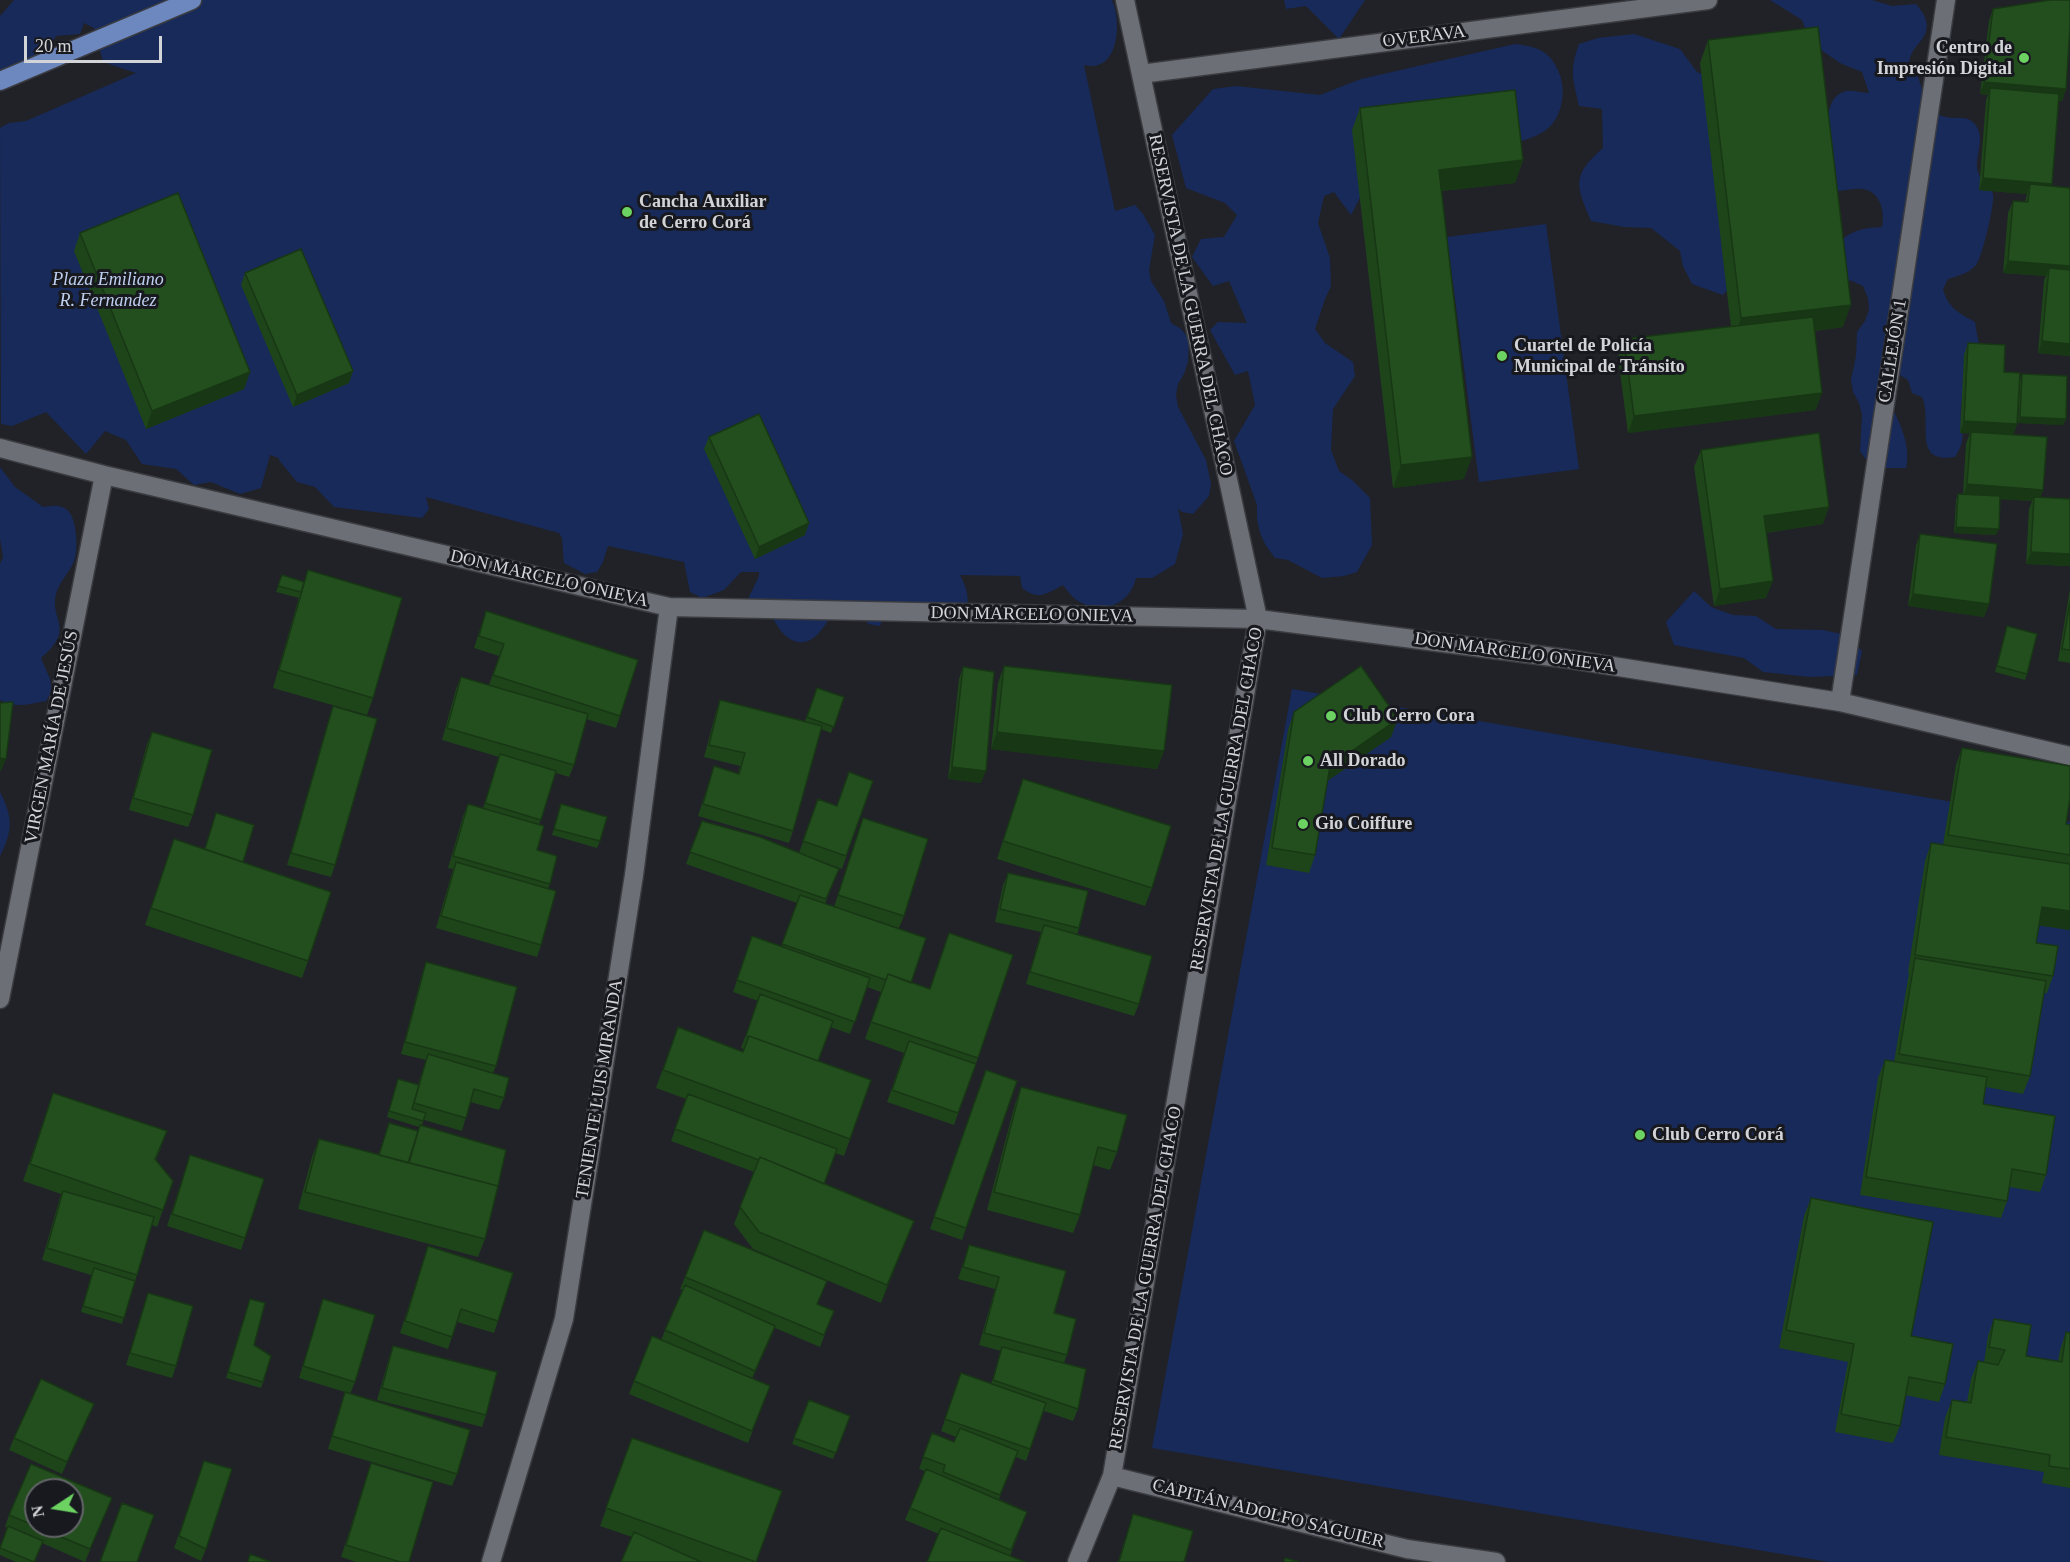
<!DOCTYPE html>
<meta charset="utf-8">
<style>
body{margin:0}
#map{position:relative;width:2070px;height:1562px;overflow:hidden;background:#202228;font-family:Georgia,serif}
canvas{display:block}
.north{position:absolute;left:24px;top:1478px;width:60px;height:60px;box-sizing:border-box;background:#17191e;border:2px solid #626468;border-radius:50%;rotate:258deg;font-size:16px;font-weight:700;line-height:24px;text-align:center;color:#d2d4d7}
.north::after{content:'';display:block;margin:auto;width:21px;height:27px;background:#6cd362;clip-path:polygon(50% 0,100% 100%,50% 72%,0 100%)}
.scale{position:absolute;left:24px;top:36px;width:138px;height:27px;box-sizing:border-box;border:3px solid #d2d4d7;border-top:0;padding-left:8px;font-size:18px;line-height:21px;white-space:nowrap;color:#d2d4d7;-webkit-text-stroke:4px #17191e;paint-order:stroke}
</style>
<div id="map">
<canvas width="2070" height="1562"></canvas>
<div class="north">N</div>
<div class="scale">20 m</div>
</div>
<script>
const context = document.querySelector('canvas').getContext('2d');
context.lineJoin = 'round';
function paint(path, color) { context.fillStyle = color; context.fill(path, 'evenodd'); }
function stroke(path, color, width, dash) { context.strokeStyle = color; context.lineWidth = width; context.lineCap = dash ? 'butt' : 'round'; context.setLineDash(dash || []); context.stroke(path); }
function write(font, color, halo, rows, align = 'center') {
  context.font = font + ' Georgia,serif'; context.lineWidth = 6; context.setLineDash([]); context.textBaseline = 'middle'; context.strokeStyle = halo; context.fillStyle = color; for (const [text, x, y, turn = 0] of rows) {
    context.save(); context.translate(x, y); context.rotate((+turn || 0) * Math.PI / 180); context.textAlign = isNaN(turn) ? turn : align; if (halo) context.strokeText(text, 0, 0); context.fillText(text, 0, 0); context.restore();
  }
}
paint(new Path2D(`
 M14,0H1112C1122,22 1119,74 1084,65L1115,211L1135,205L1143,214L1155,235L1149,270L1151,281L1164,301L1171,323L1181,329L1189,339L1188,362L1184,374L1178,384L1176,395L1178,407L1206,460L1211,484L1209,496L1193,514L1182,512L1178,508L1183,534L1175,564L1152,578H1136C1130,604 1103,615 1080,602C1072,598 1068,591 1063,585C1046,594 1039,601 1022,588L1020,576L960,575C967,589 971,599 964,614L884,616L880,626L868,624L864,613L834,612C828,620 821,633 812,639C795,649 781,634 774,620C761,616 755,611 748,599L759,576V572H741L724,590L702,598L690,592L684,562L608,546L603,562L597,572L585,574L564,563L562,538L559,533L426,497L429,509L422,518L334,507L315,487L297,482L279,460V458L270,455L261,488L240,494L211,482L194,485L176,469L142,464L126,440L105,431L86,454L46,412L12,426L1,424L0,128L9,123L26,121L136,73L103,62L94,28L84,23L80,34L56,36L36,67L0,73V16Z
 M1284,0H1365L1339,39L1306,6L1286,9Z
 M1770,0H1872L1892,6L1916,4C1945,37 1906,43 1910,65C1910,66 1914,71 1915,72C1921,81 1921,89 1925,98C1939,130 1962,110 1974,123C1986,137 1976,152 1977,167C1978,180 1989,183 1993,194C1995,203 1982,258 1976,265C1969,273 1958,276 1948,279L1943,289C1948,308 1959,313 1975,322C1976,332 1980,344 1980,355C1980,370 1962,390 1961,408C1959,429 1969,436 1955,457C1911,464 1933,422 1922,397L1912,393L1908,380L1898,374L1885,393C1896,417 1912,441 1906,468H1883L1869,464L1860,451L1862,415L1859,403L1853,392L1851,380L1856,356L1857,332L1865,321L1869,310L1868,298L1863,286L1852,281L1841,280L1839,243C1850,230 1865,228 1882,227C1885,212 1881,191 1862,189C1854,188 1845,191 1837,191C1833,169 1813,99 1846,91C1852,90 1863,93 1869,93L1862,72L1840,63L1811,43L1802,20Z
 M1634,34L1680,49L1697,72L1705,75L1732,285L1723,295L1692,284L1683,266L1680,251L1651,228L1624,227L1591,221C1576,185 1571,176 1603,148L1602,109L1579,106C1573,78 1569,72 1579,44L1598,38Z
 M1515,44C1539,47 1551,51 1560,75C1566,93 1562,118 1546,130C1526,144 1495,146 1471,150C1439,155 1408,161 1376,166L1351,215L1334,192L1324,196L1318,223L1330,258L1331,286L1325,299L1315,329L1325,343L1353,362L1355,376L1333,409L1331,450L1339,471L1352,480L1370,498L1372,545L1357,572L1344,576L1322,578L1288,560L1275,558L1266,546L1260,533L1257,519V505L1234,441L1255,405L1248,371L1235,375L1210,330L1218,322L1247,323L1229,281L1213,286L1192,257L1201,239L1224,237L1237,215L1225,203L1186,188L1172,135L1213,89L1236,86L1320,95L1361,79Z
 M1546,224L1579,469L1479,482L1447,237Z
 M0,467L15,487L43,507C51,506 59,504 66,509C77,516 78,547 75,558C72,570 61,579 57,591C47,620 78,627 41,658L50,679L52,691L46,701C29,704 15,709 0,700V564L3,557L0,539Z
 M1694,591L1711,607L1733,615L1756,616L1776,629L1823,630L1846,635L1862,651L1857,675L1810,677L1763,672L1744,658L1674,645L1666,622Z
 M1292,689L2070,822V1562H1829L1152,1448Z
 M0,792C13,817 13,831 0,856Z`), '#182a59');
const minor = new Path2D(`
 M1141,74L1708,0
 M0,448L104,475L669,607L1258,619L1568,659L1840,702L2070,756
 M1840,702L1946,0
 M0,999L104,475
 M1112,1476L1407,1549L1496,1562
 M491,1562L564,1319L634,875L669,607
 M1077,1562L1112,1476L1258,619L1125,0`);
const highway = new Path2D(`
 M0,81L192,0`);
stroke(minor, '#3a3c41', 21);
stroke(highway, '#3a3c41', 21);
stroke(minor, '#6c6f75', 18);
stroke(highway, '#6d87bf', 18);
paint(new Path2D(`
 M1993,9L2066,89L2062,101H2059L2051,186L2070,356L2038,353L2044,280L2046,276L2003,273L2008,213L2013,201L2025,202L2027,194L1979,190L1986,100L1988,95L1980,94L1989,21Z
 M1708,40L1843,327L1815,331L1816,410L1628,433L1618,357L1624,339L1731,327L1700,63Z
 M1360,108L1523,160L1515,183L1442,191L1464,479L1393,488L1352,130Z
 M80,233L250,372L244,389L146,429L74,251Z
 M245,273L349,383L293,407L241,285Z
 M1968,343L2004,372L2020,380L2022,374L2066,419L2063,425L2018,423L2019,389L2017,424L2013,435L2043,490L2040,497L2070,499V566L2026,564L2029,509L2032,501L2000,499L1996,535L1954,533L1956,500L1958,494H1963L1966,444L1970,433H1960L1964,355Z
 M709,437L805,535L755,559L704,449Z
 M1701,450L1823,524L1766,533V598L1714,606L1694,467Z
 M1920,534L1989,604L1984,617L1908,606L1916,546Z
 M308,570L373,698L367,715L273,688L299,597V598L276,592L282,575L304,582Z
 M2070,589V663L2058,661Z
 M486,611L620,716L616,728L586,719L574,765L569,777L556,773L539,825L537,850L550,884L548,889L541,945L537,957L436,928L453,869L448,868L463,816L468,804L483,808L499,757L442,740L456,689L461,677L489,685L499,656L474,648Z
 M2007,626L2027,674L2025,680L1995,672Z
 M1004,666L1164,751L1157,769L991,749L998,683Z
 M963,667L981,783L948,779L959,679Z
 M817,688L844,697L831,733L821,729L793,831L789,843L698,816L714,766L738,774L740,766L704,757L716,712L720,700L805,721Z
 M333,706L335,865L331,877L287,865L329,718Z
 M1294,712L1391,737L1327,781L1315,855L1309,873L1266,865L1288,730Z
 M152,732L193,815L188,827L129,810L147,744Z
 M1962,748L2066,824L2070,825V930L2039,925L2036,943L2053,976L2047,993H2044L2030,1076L2023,1094L1986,1087L1983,1104L2046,1175L2040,1192L2009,1187L2007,1201L2001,1218L1860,1195L1878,1078L1885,1060L1894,1062L1909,973L1908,972L1925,861L1931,843L1943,845L1956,765Z
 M1023,779L1152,888L1145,906L997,859Z
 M873,781L842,869L801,854L834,881L825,904L834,907L863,818L904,916L899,928L857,914L911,983L978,1058L954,1125L887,1102L904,1053L865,1039L881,992L867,987L850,1034L830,1027L818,1061L871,1080L844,1156L835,1153L824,1184L914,1221L881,1303L753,1249L734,1224L754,1172L671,1141L686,1099L656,1088L678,1027L743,1052L744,1049L741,1048L758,1001L733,992L752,936L782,946L797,903L686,864L702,821L799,853L818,799L837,806Z
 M561,804L600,841L597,848L552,835Z
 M174,839L243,862L308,961L302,978L145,925Z
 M1008,873L1079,928L1077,935L1139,1004L1134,1016L1026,984L1041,932L995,922L1003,885Z
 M426,962L496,1066L493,1073L504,1098L499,1110L470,1102L462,1131L424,1120L422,1125L485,1239L478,1257L298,1209L312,1157L319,1139L379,1155L389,1123L418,1131L419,1127L387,1117L398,1079L418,1085L426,1060L401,1054L422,974Z
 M986,1070L1017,1081L962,1240L930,1229Z
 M1021,1087L1117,1152L1110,1170L1093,1165L1080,1215L1073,1233L987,1210L1015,1104Z
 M53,1093L161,1148L156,1160L173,1181L157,1227L152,1225L122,1324L81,1312L91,1275L42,1260L61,1194L23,1181Z
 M190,1155L245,1238L241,1250L167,1226Z
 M1811,1198L1911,1336L1945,1384L1939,1402L1905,1395L1900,1426L1893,1443L1835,1432L1848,1362L1779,1348L1804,1216Z
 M969,1245L1054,1313L1067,1355L1064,1363L1078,1409L1073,1421L1044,1411L1026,1461L1016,1457L999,1499L1027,1512L1010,1556L939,1534L905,1520L925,1471L919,1469L932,1433L954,1442L956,1437L941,1431L961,1373L991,1384L1001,1351L979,1345L995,1289L958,1279Z
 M428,1246L498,1321L494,1333L457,1322L448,1349L400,1333Z
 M685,1277L818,1304L834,1311L820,1347L775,1328L752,1379L770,1386L748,1443L629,1394L634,1381L661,1340L683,1290L680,1289Z
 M148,1293L176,1366L172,1378L126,1365Z
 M323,1299L355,1382L350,1394L457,1474L452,1486L328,1449L345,1392L299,1378Z
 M248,1305L254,1345L263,1382L261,1388L226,1378Z
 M1994,1319L2026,1356L2058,1361L2060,1350L2066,1332L2070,1333V1488L2042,1483L2044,1472L1939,1455L1945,1418L1952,1400L1967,1402L1971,1379L1978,1361L1984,1362L1988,1336Z
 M393,1346L486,1415L482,1427L377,1400L389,1358Z
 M809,1400L850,1416L833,1459L792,1444Z
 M94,1404L89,1416L62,1474L9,1450L14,1438Z
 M632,1438L756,1562H621L632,1537L600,1526Z
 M204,1461L206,1549L201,1561L174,1548Z
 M371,1463L409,1562H356L341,1557Z
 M112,1498L85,1562L42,1543L35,1562H16L0,1555V1547L8,1528L5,1527L9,1515Z
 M1133,1514L1184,1562H1118Z`), '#1e441a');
paint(new Path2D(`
 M1984,82L2066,89L2062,101L1990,95V88L1988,95L1980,94Z
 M1523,160L1515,183L1431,192L1439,170Z
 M1983,178L2052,184L2048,196L2030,184L2027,194L1979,190Z
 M2008,261L2070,266V278L2049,268L2046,276L2003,273Z
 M1851,305L1843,327L1733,341L1741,318Z
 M2042,341L2070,344V356L2038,353Z
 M353,371L349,383L293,407L297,395Z
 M250,372L244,389L146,429L152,411Z
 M1822,393L1816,410L1628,433L1634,416Z
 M2020,417L2066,419L2063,425L2018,423Z
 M1964,421L2017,424L2013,436L1960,433Z
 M1472,457L1464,479L1393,488L1401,465Z
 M1967,484L2043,490L2039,502L2034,497L2032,501L1963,497Z
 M1829,507L1823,524L1757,534L1764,516Z
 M809,523L805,535L755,559L759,547Z
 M1956,527L1999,529L1996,535L1954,533Z
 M2031,552L2070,554V566L2026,564Z
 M1773,581L1766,598L1714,606L1720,589Z
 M1913,594L1989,604L1984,617L1908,606Z
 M1398,719L1391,737L1323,784L1330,766Z
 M997,732L1164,751L1157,769L991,749Z
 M0,758L6,759L1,771H0Z
 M952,767L986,771L981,783L948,779Z
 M2042,907L2070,911V930L2035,925Z
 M167,1131L161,1148L148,1177L155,1159Z
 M914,1221L907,1239L881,1303L887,1285Z
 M775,1326L771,1338L750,1383L755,1371Z
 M94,1404L89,1416L62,1474L67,1462Z`), '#183715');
const building = new Path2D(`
 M2050,0H2070V27L2066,89L1984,82L1993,9Z
 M1818,27L1851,305L1741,318L1708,40Z
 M1990,88L2059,94L2052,184L1983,178Z
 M1515,90L1523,160L1439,170L1472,457L1401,465L1360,108Z
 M2030,184L2070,188V266L2008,261L2013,201L2028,202Z
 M178,193L250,372L152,411L80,233Z
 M301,249L353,371L297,395L245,273Z
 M2049,268L2070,270V344L2042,341Z
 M1813,317L1822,393L1634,416L1624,339Z
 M1968,343L2005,345L2004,372L2020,373L2017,424L1964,421Z
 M2022,374L2067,376L2066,419L2020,417Z
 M759,414L809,523L759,547L709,437Z
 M1971,432L2047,437L2043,490L1967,484Z
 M1819,433L1829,507L1764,516L1773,581L1720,589L1701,450Z
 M1958,494L2000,496L1999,529L1956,527Z
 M2034,497L2070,499V554L2031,552Z
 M1920,534L1997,544L1989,604L1913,594Z
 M308,570L402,598L373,698L279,670Z
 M282,575L304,582L301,592L278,586Z
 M2070,602V650L2062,649Z
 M486,611L638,660L620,716L493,675L504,644L479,636Z
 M2007,626L2037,634L2027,674L1997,666Z
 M1004,666L1172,685L1164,751L997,732Z
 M1361,666L1398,719L1330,766L1315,855L1272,848L1294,712Z
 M963,667L994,672L986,771L952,767Z
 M461,677L588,714L574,765L447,728Z
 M817,688L844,697L834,727L807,717Z
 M720,700L822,726L793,831L703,804L714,766L739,774L745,753L709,745Z
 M13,702L6,759L0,758V703Z
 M333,706L377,719L335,865L291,853Z
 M152,732L212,750L193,815L133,798Z
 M1962,748L2070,766V797L2066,824L2070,825V855L1948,835Z
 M500,754L556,771L541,820L485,803Z
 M849,772L873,781L846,856L803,841L818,799L837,806Z
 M1023,779L1171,826L1152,888L1003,841Z
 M468,804L544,826L537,850L557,856L550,884L453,856Z
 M561,804L607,817L600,841L554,829Z
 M216,813L254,825L243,862L205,849Z
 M863,818L928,839L904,916L838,895Z
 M702,821L760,837L839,869L826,899L690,852Z
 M174,839L331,892L308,961L151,908Z
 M1931,843L2070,864V911L2042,907L2036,943L2058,946L2053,976L1915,955Z
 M456,862L556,891L541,945L441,916Z
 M1008,873L1088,891L1079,928L1000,909Z
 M800,895L926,938L911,983L888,974L886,980L782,944Z
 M1044,925L1152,956L1139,1004L1030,972Z
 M949,933L1013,955L978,1058L871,1022L888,974L930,989Z
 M752,936L870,978L855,1022L737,980Z
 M1915,958L2046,981L2030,1076L1899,1054Z
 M426,962L517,987L496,1066L405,1042Z
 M760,994L833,1021L818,1061L749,1036L748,1037L746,1036Z
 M678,1027L743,1052L749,1036L871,1080L850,1139L663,1070Z
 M909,1041L976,1064L958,1113L892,1090Z
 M428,1054L509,1078L504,1098L474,1089L466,1118L414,1103Z
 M1885,1060L1987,1077L1983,1104L2055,1116L2046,1175L2012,1169L2007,1201L1866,1177Z
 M986,1070L1017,1081L966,1228L934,1217Z
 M398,1079L419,1085L412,1109L426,1113L423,1121L389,1111Z
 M1021,1087L1127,1115L1117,1152L1098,1147L1080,1215L994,1192Z
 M53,1093L167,1131L155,1159L173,1181L163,1210L30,1164Z
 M688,1094L837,1149L824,1184L760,1157L759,1160L675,1129Z
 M389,1123L418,1131L408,1163L379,1155Z
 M420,1125L506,1150L498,1186L409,1163Z
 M319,1139L498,1186L485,1239L305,1192Z
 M190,1155L264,1179L245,1238L172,1214Z
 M760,1157L914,1221L887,1285L759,1232L740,1207Z
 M63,1191L154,1217L137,1275L47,1248Z
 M1811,1198L1933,1222L1911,1336L1953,1344L1945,1384L1909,1377L1900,1426L1841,1414L1854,1344L1786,1330Z
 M704,1230L827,1281L817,1304L834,1311L824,1335L685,1277Z
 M969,1245L1066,1271L1054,1313L1076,1319L1067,1355L984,1333L999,1277L963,1267Z
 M428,1246L513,1273L498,1321L461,1309L452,1337L405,1321Z
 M94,1268L135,1281L124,1318L83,1306Z
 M685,1285L775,1326L755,1371L665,1330Z
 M148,1293L193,1306L176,1366L130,1353Z
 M250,1299L265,1303L254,1345L271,1356L263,1382L228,1372Z
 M323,1299L375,1315L355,1382L303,1366Z
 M1994,1319L2031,1325L2026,1356L2062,1362L2066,1332L2070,1333V1469L2049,1466L2050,1455L1946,1437L1952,1400L1971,1403L1978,1361L1998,1365L2005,1350L1989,1347Z
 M652,1336L770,1386L752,1431L634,1381Z
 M393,1346L497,1372L486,1415L382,1388Z
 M1002,1347L1086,1369L1078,1409L993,1380Z
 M961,1373L1046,1403L1030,1449L945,1419Z
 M41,1379L94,1404L67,1462L14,1438Z
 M345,1392L470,1430L457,1474L332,1436Z
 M809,1400L850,1416L836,1453L794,1438Z
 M960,1428L1018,1451L1000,1495L943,1472L945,1465L923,1457L932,1433L954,1442Z
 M632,1438L782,1491L756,1562L606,1508Z
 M204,1461L232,1469L206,1549L179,1536Z
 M371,1463L433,1482L409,1562H400L346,1545Z
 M31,1464L112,1498L90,1549L9,1515ZM36,1490H72V1526H36Z
 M926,1469L1027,1512L1011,1550L910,1508Z
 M122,1503L154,1515L137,1562H100Z
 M1133,1514L1193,1531L1184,1562H1119Z
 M8,1526L43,1541L34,1562L0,1548Z
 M941,1528L1025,1562H927Z
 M634,1532L701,1562H621Z
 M250,1554L271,1562H248Z
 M1285,1558L1299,1562H1284Z`);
paint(building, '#234f1e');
stroke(building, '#183715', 1.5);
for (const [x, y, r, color] of [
 [2024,58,6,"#6cd362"],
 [627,212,6,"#6cd362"],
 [1502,356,6,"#6cd362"],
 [1331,716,6,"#6cd362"],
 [1308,761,6,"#6cd362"],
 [1303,824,6,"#6cd362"],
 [1640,1135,6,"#6cd362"]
]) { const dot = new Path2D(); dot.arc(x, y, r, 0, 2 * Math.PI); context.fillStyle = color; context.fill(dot); stroke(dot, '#17191e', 2); }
write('18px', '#d2d4d7', '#17191e', [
 ["OVERAVA",1424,37,-7],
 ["RESERVISTA DE LA GUERRA DEL CHACO",1190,305,78],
 ["CALLEJÓN 1",1893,351,-81],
 ["DON MARCELO ONIEVA",549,579,13],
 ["DON MARCELO ONIEVA",1032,615,1],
 ["DON MARCELO ONIEVA",1515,653,8],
 ["VIRGEN MARÍA DE JESÚS",52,737,-79],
 ["RESERVISTA DE LA GUERRA DEL CHACO",1227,799,-80],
 ["TENIENTE LUIS MIRANDA",600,1089,-81],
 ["RESERVISTA DE LA GUERRA DEL CHACO",1146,1278,-80],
 ["CAPITÁN ADOLFO SAGUIER",1268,1514,14]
]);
write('bold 18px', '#d2d4d7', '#17191e', [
 ["Centro de",2012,48,"right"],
 ["Impresión Digital",2012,69,"right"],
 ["Cancha Auxiliar",639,202],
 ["de Cerro Corá",639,223],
 ["Cuartel de Policía",1514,346],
 ["Municipal de Tránsito",1514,367],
 ["Club Cerro Cora",1343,716],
 ["All Dorado",1320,761],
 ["Gio Coiffure",1315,824],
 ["Club Cerro Corá",1652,1135]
], 'left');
write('italic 18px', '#bfcfef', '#17191e', [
 ["Plaza Emiliano",108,280],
 ["R. Fernandez",108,301]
]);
</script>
